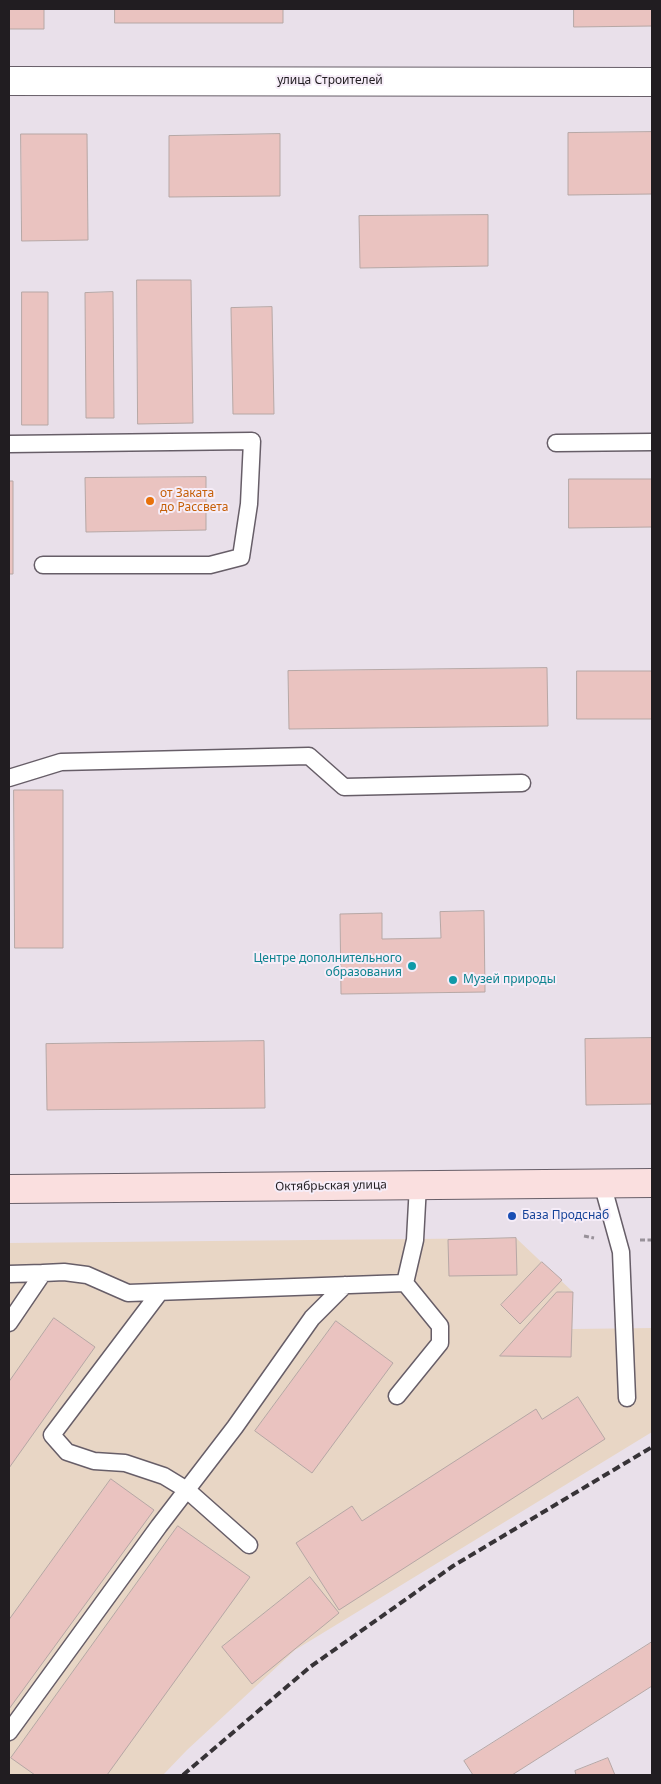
<!DOCTYPE html>
<meta charset="utf-8">
<style>
body{margin:0}
#map{position:relative;width:661px;height:1784px;overflow:hidden;background:#e9e0ea;font-family:"Noto Sans",sans-serif}
canvas{display:block}
.frame{position:absolute;inset:0;border:10px solid #211d21;pointer-events:none}
</style>
<div id="map">
<canvas width="661" height="1784"></canvas>
<div class="frame"></div>
</div>
<script>
const context = document.querySelector('canvas').getContext('2d');
context.lineJoin = 'round';
function paint(path, color) { context.fillStyle = color; context.fill(path, 'evenodd'); }
function stroke(path, color, width, dash) { context.strokeStyle = color; context.lineWidth = width; context.lineCap = dash ? 'butt' : 'round'; context.setLineDash(dash || []); context.stroke(path); }
function write(font, color, halo, rows, align = 'center') {
  context.font = font + ' "Noto Sans",sans-serif'; context.lineWidth = 4; context.setLineDash([]); context.textBaseline = 'middle'; context.strokeStyle = halo; context.fillStyle = color; for (const [text, x, y, turn = 0] of rows) {
    context.save(); context.translate(x, y); context.rotate((+turn || 0) * Math.PI / 180); context.textAlign = isNaN(turn) ? turn : align; if (halo) context.strokeText(text, 0, 0); context.fillText(text, 0, 0); context.restore();
  }
}
paint(new Path2D(`
 M516,1238L573,1292L572,1329L652,1328V1432L295,1650L187,1750L163,1775H9V1243Z`), '#e8d6c5');
const building = new Path2D(`
 M9,9H44V29H9Z
 M115,9H283V23H115Z
 M574,9H652V26L574,27Z
 M652,132V194L568,195V133Z
 M21,134H87L88,240L22,241Z
 M280,134V196L169,197V136Z
 M488,215V266L360,268L359,216Z
 M137,280H191L193,423L138,424Z
 M22,292H48V425H22Z
 M113,292L114,418H86L85,293Z
 M272,307L274,414H233L231,308Z
 M206,477V530L86,532L85,478Z
 M569,479H652V527L569,528Z
 M9,481H13V574H9Z
 M547,668L548,726L289,729L288,671Z
 M577,671H652V719H577Z
 M14,790H63V948H15Z
 M484,911L485,992L341,994L340,914L382,913V939L441,938L440,912Z
 M652,1038V1104L586,1105L585,1039Z
 M264,1041L265,1108L47,1110L46,1044Z
 M516,1238L517,1275L449,1276L448,1240Z
 M542,1262L562,1280L520,1324L501,1305Z
 M557,1292H573L571,1357L500,1356Z
 M54,1318L95,1347L9,1468V1382Z
 M336,1321L393,1363L312,1473L255,1431Z
 M578,1397L605,1439L339,1610L296,1543L352,1506L362,1521L536,1409L542,1419Z
 M111,1479L154,1510L9,1709V1620Z
 M178,1526L250,1577L107,1775H35L11,1758Z
 M310,1577L339,1613L252,1684L222,1647Z
 M652,1642V1686L512,1775H473L464,1761Z
 M608,1758L615,1775H576L575,1771Z`);
paint(building, '#eac3c0');
stroke(building, '#b6a7a5', 1);
const lane = new Path2D(`
 M556,443L652,442
 M9,444L252,441L249,504L241,557L210,565H43
 M9,778L61,762L309,756L344,787L522,783
 M602,1183L621,1252L627,1398
 M9,1274L43,1273
 M160,1292L52,1435L67,1452L94,1461L125,1463L164,1476L187,1490L249,1545
 M9,1323L43,1273L64,1272L87,1275L128,1293L405,1283L415,1240L418,1185
 M397,1396L440,1343V1326L405,1283
 M9,1732L159,1526L235,1427L312,1318L345,1285`);
const street = new Path2D(`
 M9,81L652,82`);
const secondary = new Path2D(`
 M9,1189L652,1183`);
stroke(lane, '#675e68', 19);
stroke(street, '#675e68', 30);
stroke(secondary, '#675e68', 30);
stroke(new Path2D(`
 M584,1236L594,1238
 M640,1240H652`), '#989199', 3, [5, 2.5]);
stroke(lane, '#fff', 16);
stroke(street, '#fff', 28);
stroke(secondary, '#fadfdf', 28);
stroke(new Path2D(`
 M183,1775L310,1667L453,1566L652,1447`), '#373337', 4, [8, 4]);
for (const [x, y, r, color] of [
 [150,501,5,"#e8710a"],
 [412,966,5,"#0f9aa8"],
 [453,980,5,"#0f9aa8"],
 [512,1216,5,"#1a4fb4"]
]) { const dot = new Path2D(); dot.arc(x, y, r, 0, 2 * Math.PI); context.fillStyle = color; context.fill(dot); stroke(dot, '#f6edf8', 2); }
write('12px', '#211d21', '#f6edf8', [
 ["улица Строителей",330,81],
 ["Октябрьская улица",331,1186,-1]
]);
write('12px', '#c56008', '#f6edf8', [
 ["от Заката",160,494],
 ["до Рассвета",160,508]
], 'left');
write('12px', '#0d838f', '#f6edf8', [
 ["Центре дополнительного",402,959],
 ["образования",402,973],
 ["Музей природы",463,980,"left"]
], 'right');
write('12px', '#164399', '#f6edf8', [
 ["База Продснаб",522,1216]
], 'left');
</script>
